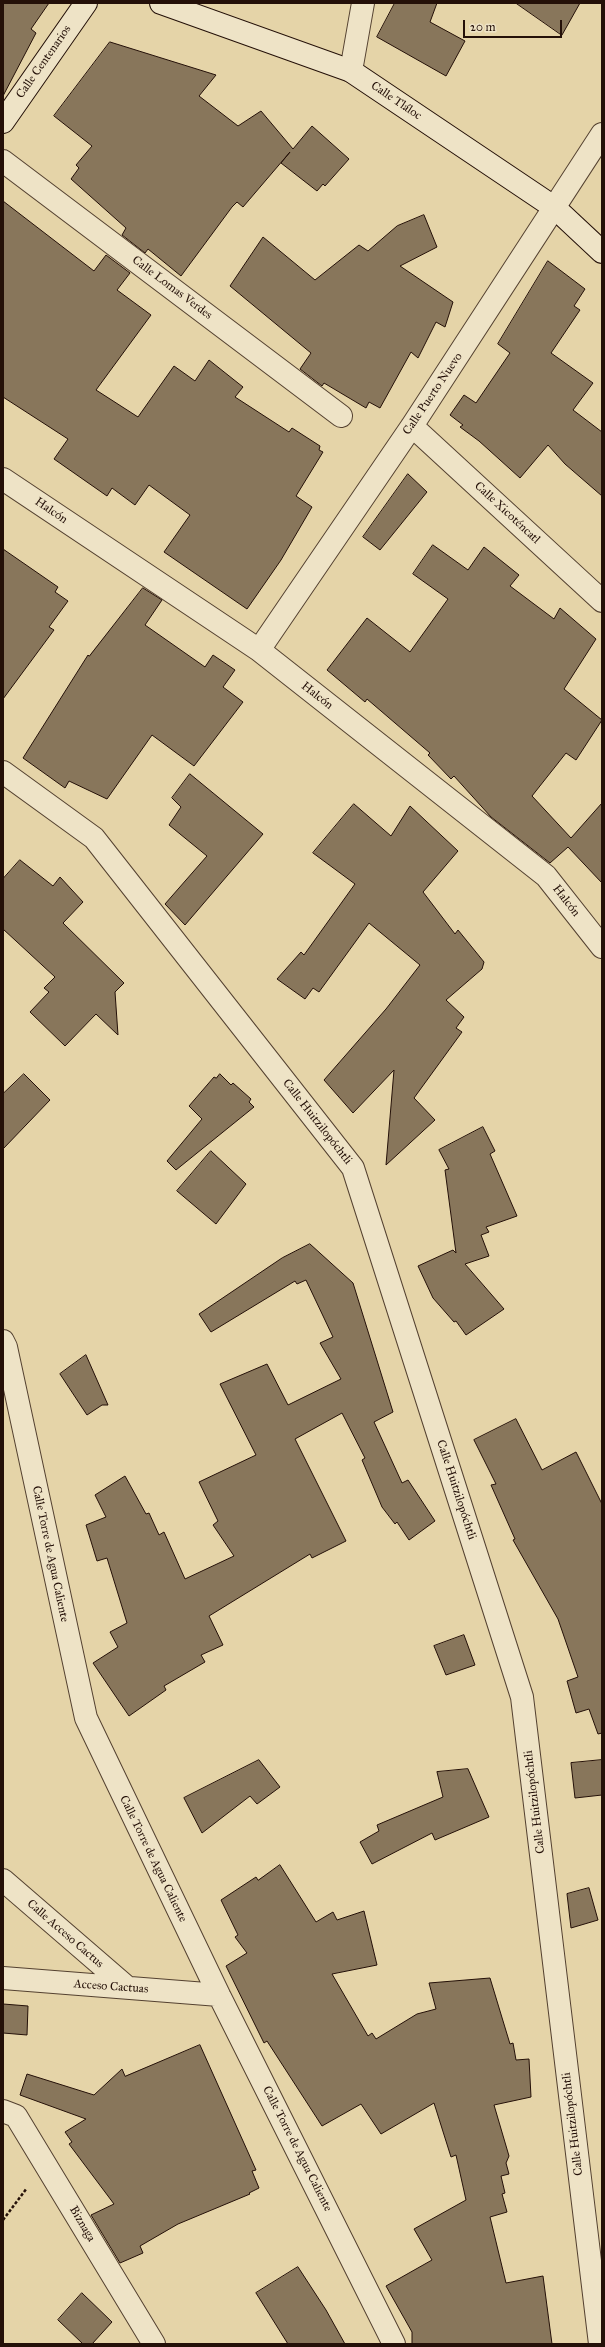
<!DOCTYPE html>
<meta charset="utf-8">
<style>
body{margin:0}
#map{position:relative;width:605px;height:2347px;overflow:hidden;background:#e5d4a8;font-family:"IM FELL Great Primer",serif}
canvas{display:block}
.frame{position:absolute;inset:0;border:4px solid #241008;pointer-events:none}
.scale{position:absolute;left:463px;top:20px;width:99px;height:18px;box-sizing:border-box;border:2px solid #241008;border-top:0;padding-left:5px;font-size:12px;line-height:14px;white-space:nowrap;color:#241008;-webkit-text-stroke:3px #eee3c6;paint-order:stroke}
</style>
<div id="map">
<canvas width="605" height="2347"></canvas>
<div class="frame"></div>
<div class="scale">20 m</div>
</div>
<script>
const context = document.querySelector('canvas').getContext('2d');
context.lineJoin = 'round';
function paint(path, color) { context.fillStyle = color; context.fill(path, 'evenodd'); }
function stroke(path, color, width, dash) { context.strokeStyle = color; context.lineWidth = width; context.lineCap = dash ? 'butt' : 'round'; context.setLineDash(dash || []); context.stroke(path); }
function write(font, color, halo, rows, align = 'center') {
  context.font = font + ' "IM FELL Great Primer",serif'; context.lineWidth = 3.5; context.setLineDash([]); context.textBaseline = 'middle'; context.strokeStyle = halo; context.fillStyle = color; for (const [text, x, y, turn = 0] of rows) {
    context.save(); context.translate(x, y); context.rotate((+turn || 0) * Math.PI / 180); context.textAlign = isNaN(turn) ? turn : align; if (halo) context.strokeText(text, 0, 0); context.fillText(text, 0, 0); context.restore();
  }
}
const building = new Path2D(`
 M3,3H49L31,29L36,33L3,96Z
 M395,3H437L430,22L465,41L446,76L377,37Z
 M516,3H580L562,35Z
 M110,42L216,75L199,96L238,126L261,111L293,149L312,126L349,159L325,186L323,184L317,191L281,163L290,152L243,207L237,202L232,207L181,276L148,249L145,253L122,235L126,228L71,179L79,168L76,165L92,146L54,116Z
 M3,201L94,271L106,255L130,273L117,290L151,315L96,390L138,417L174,366L195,381L209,360L243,387L235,397L289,432L292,428L320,446L319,450L323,452L296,496L312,507L281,560L247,609L164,552L190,515L149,485L135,505L112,488L107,496L54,459L68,439L3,397Z
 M424,215L437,247L400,266L453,302L445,327L436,322L418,358L411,352L380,408L369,402L366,408L324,383L322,386L300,369L311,353L230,286L263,237L315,280L359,245L368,251L397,226Z
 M548,261L585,289L574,306L580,310L551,353L593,383L573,410L602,432V496L565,464L548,445L520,478L479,441L460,427L463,425L450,415L464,395L476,403L510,353L498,344Z
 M408,474L427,492L380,550L363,537Z
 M433,545L468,570L484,547L519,575L510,586L554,619L560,608L596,639L564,689L602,720L576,760L566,753L532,796L571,838L602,803V883L568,847L550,863L491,817L454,776L451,779L428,755L430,753L367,699L365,702L327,670L367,618L410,652L448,599L413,574Z
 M3,549L58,587L55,592L68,601L49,627L54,630L3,699Z
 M143,588L162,600L145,625L205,667L213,655L235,670L223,687L243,702L194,766L152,735L107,799L69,781L65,788L23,758L88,655L89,656Z
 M190,774L263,834L185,925L165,904L207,856L169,825L181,807L172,798Z
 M354,804L391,836L410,806L458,851L423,892L455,934L458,930L484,962L482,969L446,1000L464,1017L456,1028L462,1032L414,1098L435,1120L386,1165L394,1070L353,1113L324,1080L386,1009L420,965L369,923L319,992L313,988L305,999L277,979L301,952L304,955L355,884L313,853Z
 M20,860L53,886L60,877L83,902L63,923L124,983L115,992L118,1035L96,1014L65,1046L30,1012L49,992L44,988L55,977L3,929V879Z
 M24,1074L50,1100L3,1149V1094Z
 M220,1074L231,1085L233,1083L251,1099L249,1102L254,1107L176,1170L167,1161L202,1119L189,1106L214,1077L216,1078Z
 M483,1127L495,1151L490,1154L517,1216L486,1227L489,1232L481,1235L489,1256L465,1264L504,1309L466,1335L456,1321L454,1322L433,1298L418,1266L453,1250L456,1253L445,1170L449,1169L439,1150Z
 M211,1151L246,1184L216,1224L177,1191Z
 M310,1244L353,1283L393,1412L374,1422L402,1483L408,1480L435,1521L409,1540L397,1522L395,1524L382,1507L362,1460L365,1458L342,1413L295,1439L346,1541L312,1558L310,1554L209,1616L223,1645L201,1655L205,1662L164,1686L166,1690L129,1716L93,1663L118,1647L110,1632L127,1623L107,1558L97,1561L86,1525L106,1517L95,1495L125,1476L146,1514L149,1513L159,1535L164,1532L185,1579L234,1556L213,1525L218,1521L199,1482L256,1455L220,1384L267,1364L288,1405L341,1379L320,1343L333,1337L306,1280L297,1284L295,1281L211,1332L199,1314L282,1258Z
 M86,1355L108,1405H102L87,1415L60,1374Z
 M516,1419L542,1470L576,1452L602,1504V1733L598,1734L589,1709L576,1713L567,1681L578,1677L558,1619L513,1540L515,1539L491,1485L496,1484L474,1440Z
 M464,1635L475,1665L446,1675L434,1646Z
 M259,1760L280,1787L257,1804L250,1796L202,1833L184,1798Z
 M602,1760V1795L575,1798L571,1763Z
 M468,1769L489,1817L435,1840L432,1833L372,1864L360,1842L379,1831L377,1825L443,1797L437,1772Z
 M280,1865L316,1922L333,1912L337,1920L364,1911L377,1965L332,1974L368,2036L372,2033L376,2039L417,2014L436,2009L429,1983L490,1978L510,2044L513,2043L516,2060L529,2059L531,2097L494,2105L509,2156L506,2163L509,2174L501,2176L505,2193L502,2194L507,2212L490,2217L506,2283L543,2276L552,2344H412V2332L386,2286L432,2260L414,2229L466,2200L456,2155L451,2157L434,2103L381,2134L361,2104L322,2126L267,2041L264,2043L226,1966L247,1953L235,1937L238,1935L221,1900L256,1877L258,1880Z
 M589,1888L598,1920L571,1928L567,1894Z
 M3,2004L28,2006L27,2035L3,2033Z
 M200,2045L256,2170L252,2171L259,2188L249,2193L250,2194L178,2224L140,2246L143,2253L120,2263L91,2215L114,2204L69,2144L72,2142L65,2132L86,2119L20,2095L27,2074L94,2095L122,2069L125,2076Z
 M298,2267L326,2310L345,2344H288L256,2293Z
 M82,2293L112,2322L92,2344H83L58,2320Z`);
paint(building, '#88765b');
stroke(building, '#241008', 1);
const street = new Path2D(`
 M351,71L363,3
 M3,161L341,416
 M412,426L602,601
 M3,479L259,650L546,876L602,947
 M259,650L412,426L602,134
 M3,772L94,838L353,1168L522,1697L600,2344
 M3,1341L6,1347L86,1718L219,1995L394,2344
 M3,1880L128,1988
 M3,1978L219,1995
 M3,2111L16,2116L154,2344`);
const secondary = new Path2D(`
 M161,3L351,71L555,208L602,252
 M3,122L86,3`);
stroke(street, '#544130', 24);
stroke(secondary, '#241008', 24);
stroke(new Path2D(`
 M3,2220L27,2188`), '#241008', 2.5, [3, 2]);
stroke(street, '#eee3c6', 22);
stroke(secondary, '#eee3c6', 22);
write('12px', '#241008', '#eee3c6', [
 ["Calle Centenarios",44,62,-55],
 ["Calle Tláloc",396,101,34],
 ["Calle Lomas Verdes",172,288,37],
 ["Calle Puerto Nuevo",433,394,-56],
 ["Halcón",51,511,34],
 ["Calle Xicoténcatl",507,513,43],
 ["Halcón",317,696,38],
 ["Halcón",566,901,52],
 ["Calle Huitzilopóchtli",317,1122,52],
 ["Calle Huitzilopóchtli",456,1490,72],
 ["Calle Torre de Agua Caliente",50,1554,78],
 ["Calle Huitzilopóchtli",535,1802,-97],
 ["Calle Torre de Agua Caliente",153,1859,64],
 ["Calle Acceso Cactus",65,1934,41],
 ["Acceso Cactuas",111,1987,4],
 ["Calle Huitzilopóchtli",573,2124,-97],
 ["Calle Torre de Agua Caliente",297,2149,63],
 ["Biznaga",82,2224,59]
]);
</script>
